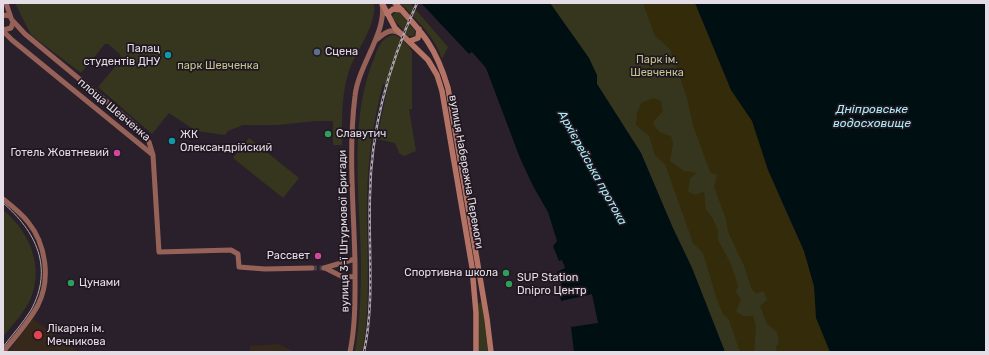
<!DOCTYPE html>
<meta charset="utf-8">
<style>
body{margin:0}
#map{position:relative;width:989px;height:355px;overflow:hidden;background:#2a202b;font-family:Rubik,sans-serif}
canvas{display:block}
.frame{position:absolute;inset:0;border:4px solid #e4dde5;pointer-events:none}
</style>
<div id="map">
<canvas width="989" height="355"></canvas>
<div class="frame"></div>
</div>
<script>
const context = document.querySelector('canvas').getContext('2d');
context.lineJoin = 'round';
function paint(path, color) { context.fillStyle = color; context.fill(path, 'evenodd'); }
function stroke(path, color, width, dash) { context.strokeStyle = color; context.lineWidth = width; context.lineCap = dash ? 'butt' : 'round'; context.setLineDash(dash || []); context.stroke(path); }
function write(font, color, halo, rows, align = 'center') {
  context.font = font + ' Rubik,sans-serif'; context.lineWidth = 3.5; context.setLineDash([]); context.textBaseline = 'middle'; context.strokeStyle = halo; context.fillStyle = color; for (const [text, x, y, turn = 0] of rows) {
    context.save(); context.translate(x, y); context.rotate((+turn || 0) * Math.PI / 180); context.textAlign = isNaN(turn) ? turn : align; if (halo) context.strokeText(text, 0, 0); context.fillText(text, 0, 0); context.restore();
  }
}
paint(new Path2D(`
 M33,319L79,352H8Z
 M279,344L294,352H250V346Z`), '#36281b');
paint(new Path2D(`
 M15,3H374C377,26 356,50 349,71C341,95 342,120 342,145H333V121H316L277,125H243L228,131L225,135L196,131L169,113L152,134L98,87L121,60L120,54L108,44H105L81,73L31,35Z
 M400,3H410L448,47L442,59C435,37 416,19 400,3Z
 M550,3H695L731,90L752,121L782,204L804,251L830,352H725L692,268L672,226L641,153L597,84L589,58Z
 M395,12L400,13L415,31L414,36H408L392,17Z
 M394,35C401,38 411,46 412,53V109H409L416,151L404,156L399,153L395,143L377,139L388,85L383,84C373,121 368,159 367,198C366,249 372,301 362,352H355C360,322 361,291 361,261C360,194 348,119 375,56C378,47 383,36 394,35Z
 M249,138L299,178L283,198L233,158Z
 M3,210C29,231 45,267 30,300C24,313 12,325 3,337Z
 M478,303H482L488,352H479Z`), '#35361d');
paint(new Path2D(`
 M643,3H695L731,90L752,121L782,204L804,251L814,286L816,318L830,352H777L776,347L779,342L777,332L767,324L760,306L767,300L764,292H760L757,294L752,290L744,266L728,232L726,219L714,187L717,175L710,172L693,125L687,98L670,49L655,36Z
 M653,98L661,101L663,111L653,122C656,131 662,134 671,136L673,144L670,161L684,171L697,173L690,178L688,191L694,195L704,192L706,210L712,217L718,230V240L731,264L738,286L736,292L741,299L736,312L743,316H753L756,326L754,352H740L729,320L723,314L717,300L703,253L693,243L665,164L655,155L649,136L636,125L637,113L641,103Z`), '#332b0a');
paint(new Path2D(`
 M421,3H550L589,58L597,75V84L641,153L672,226L692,268L725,352H574L571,327L598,323L592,294L561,301L559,291L563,289L557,272L565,268L562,260L559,261L553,246L557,241L548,212L533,186L520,158L486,68L472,52L469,54Z
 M695,3H986V352H830L816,318L814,286L804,251L768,170L752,121L731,90Z`), '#000f11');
stroke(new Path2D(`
 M312,268H324`), '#463c47', 5, [5, 2.5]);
stroke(new Path2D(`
 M6,3L11,18
 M3,15L10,16L13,22L11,28L3,30
 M12,20L25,34L136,126L149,142L153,155L159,252L231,250L238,254L239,267L265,269L312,268
 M3,31L12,40L153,155
 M375,41C382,35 390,27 399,33
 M3,199C12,206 21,213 28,222C46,244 51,279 38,305C29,322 15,337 3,352
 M324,268L355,259
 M325,268L341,276L355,277
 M350,352C356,323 355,293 355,264C354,209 348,152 355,96C358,66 387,32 382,4`), '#966258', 5);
stroke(new Path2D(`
 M382,3L395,28L428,60L437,75L442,91L472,267L476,313V352
 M395,3C423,33 436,47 448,88L487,319L491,352
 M387,14L393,9L402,10
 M410,41L418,38L419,29`), '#b57366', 5.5);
stroke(new Path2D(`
 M3,203C36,231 54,268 31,310C23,323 12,335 3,347`), '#aea7af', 1);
const rail = new Path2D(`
 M364,352C375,300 368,247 370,194C371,127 389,64 417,3`);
stroke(rail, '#aea7af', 2.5);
stroke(rail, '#201721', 1, [3]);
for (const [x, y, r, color] of [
 [317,52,4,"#5c6f8a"],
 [168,55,4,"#0f9aa8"],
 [328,134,4,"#2e9e5b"],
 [172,141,4,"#0f9aa8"],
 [117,153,4,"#d1479c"],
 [318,256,4,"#d1479c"],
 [506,273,4,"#2e9e5b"],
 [71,283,4,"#2e9e5b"],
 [509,284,4,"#2e9e5b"],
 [38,335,5,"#e0444e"]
]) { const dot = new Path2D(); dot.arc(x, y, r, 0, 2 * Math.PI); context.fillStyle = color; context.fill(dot); stroke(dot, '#201721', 1.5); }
write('11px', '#e4dde5', '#201721', [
 ["Палац",160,49,"right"],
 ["студентів ДНУ",160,62,"right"],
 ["Сцена",325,52],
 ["Славутич",336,134],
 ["ЖК",180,135],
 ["Олександрійский",180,148],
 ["Готель Жовтневий",109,153,"right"],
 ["Рассвет",310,256,"right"],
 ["Спортивна школа",498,273,"right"],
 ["SUP Station",517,278],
 ["Dnipro Центр",517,291],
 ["Цунами",79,283],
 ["Лікарня ім.",47,329],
 ["Мечникова",47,342]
], 'left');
write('11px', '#c2c58f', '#201721', [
 ["Парк iм.",657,60],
 ["Шевченка",657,73],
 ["парк Шевченка",218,66]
]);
write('11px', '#e4dde5', '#201721', [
 ["площа Шевченка",114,110,40],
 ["вулиця Набережна Перемоги",466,172,80],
 ["вулиця 3-ї Штурмової Бригади",344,231,-91]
]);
write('italic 12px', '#a9f1f9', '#201721', [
 ["Дніпровське",872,110],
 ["водосховище",872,124],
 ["Архієрейська протока",592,168,61]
]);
</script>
